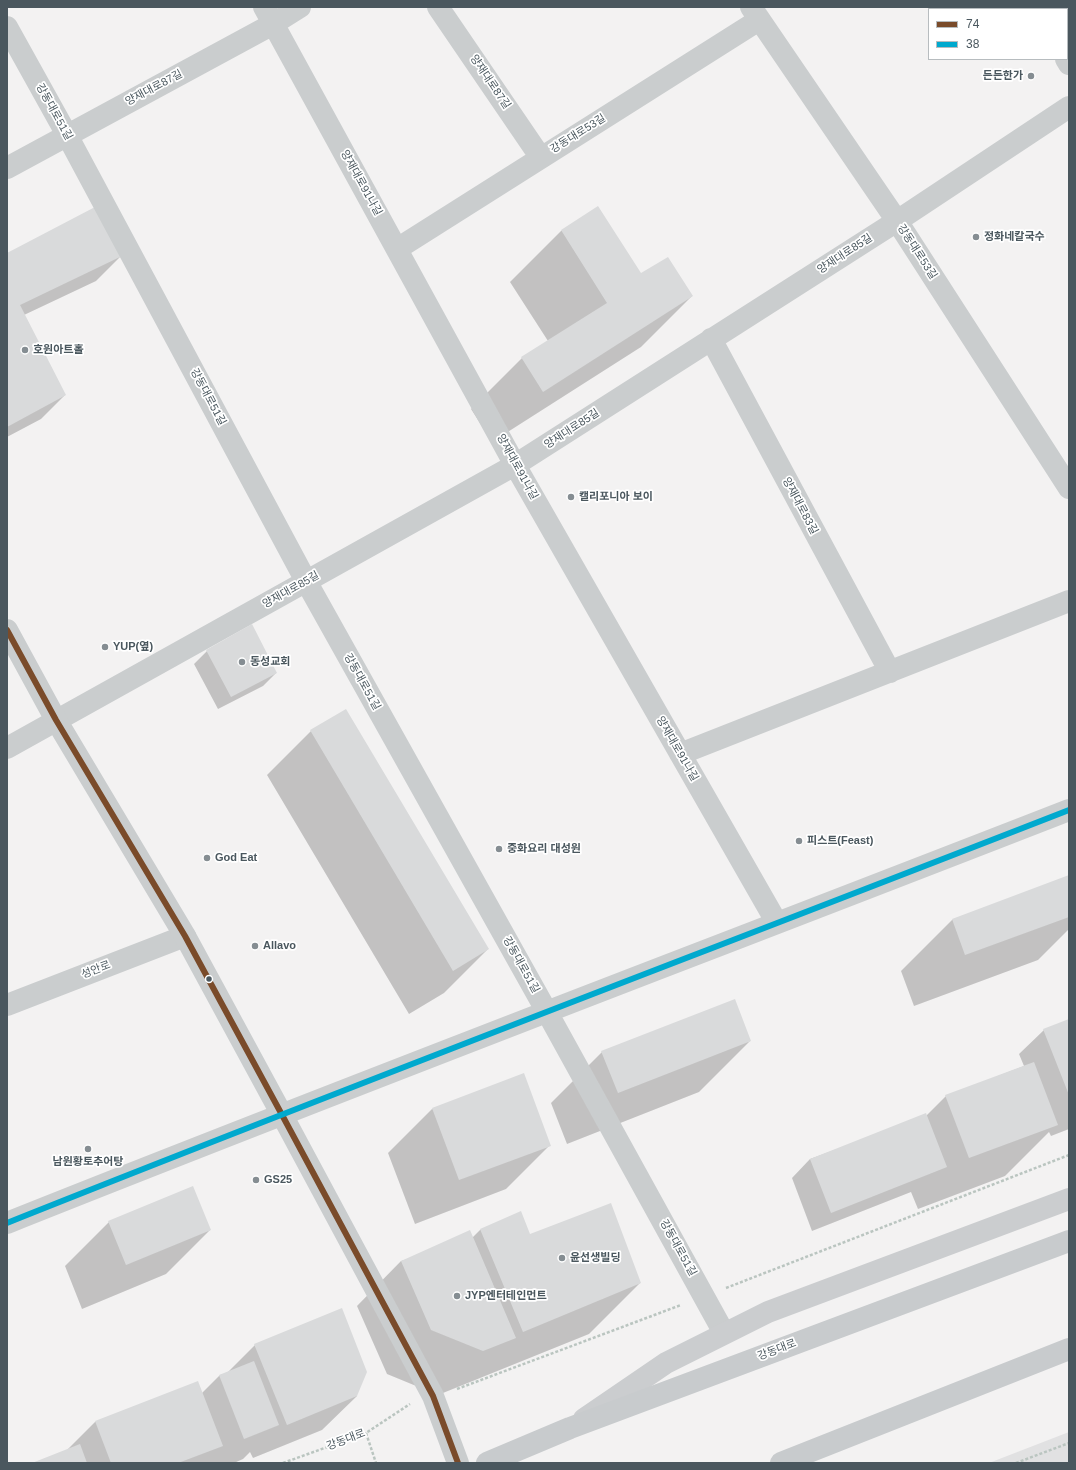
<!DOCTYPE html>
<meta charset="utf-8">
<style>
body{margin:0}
#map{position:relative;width:1076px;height:1470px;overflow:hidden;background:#f3f2f2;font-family:Arial,sans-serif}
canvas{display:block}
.frame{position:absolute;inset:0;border:8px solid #4a575e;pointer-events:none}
.legend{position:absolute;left:928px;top:8px;width:140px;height:52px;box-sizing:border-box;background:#fff;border:1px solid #b7bcbf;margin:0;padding:5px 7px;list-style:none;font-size:12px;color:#4a575e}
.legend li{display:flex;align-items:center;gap:8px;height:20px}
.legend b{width:20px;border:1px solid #b7bcbf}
</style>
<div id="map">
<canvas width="1076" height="1470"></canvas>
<div class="frame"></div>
<ul class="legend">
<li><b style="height:5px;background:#7a4b2a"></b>74</li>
<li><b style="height:5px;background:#00a9ce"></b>38</li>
</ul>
</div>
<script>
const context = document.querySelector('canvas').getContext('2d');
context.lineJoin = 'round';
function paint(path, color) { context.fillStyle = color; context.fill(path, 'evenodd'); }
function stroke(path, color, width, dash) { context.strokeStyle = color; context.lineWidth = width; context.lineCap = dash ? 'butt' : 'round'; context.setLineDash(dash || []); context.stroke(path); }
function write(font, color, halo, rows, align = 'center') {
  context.font = font + ' Arial,"Noto Sans KR",sans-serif'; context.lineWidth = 3.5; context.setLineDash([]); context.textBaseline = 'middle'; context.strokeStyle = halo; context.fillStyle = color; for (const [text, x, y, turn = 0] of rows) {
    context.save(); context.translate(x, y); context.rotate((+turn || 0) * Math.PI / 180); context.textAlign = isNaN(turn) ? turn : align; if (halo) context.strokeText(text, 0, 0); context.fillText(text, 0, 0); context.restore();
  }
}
paint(new Path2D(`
 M1069,1432V1463H989Z`), '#e1e1e2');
paint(new Path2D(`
 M598,207L641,275L692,296L641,347L492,442L471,409L522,358L548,341L510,282L561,231Z
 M7,254L121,256L96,281L24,315L65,395L41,419L7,437Z
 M207,651L276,673L263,686L218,709L194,664Z
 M311,731L488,949L444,993L409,1014L267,775Z
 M1069,876V929L1038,960L914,1006L901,971L952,920Z
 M1069,1020V1129L1051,1136L1049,1132L1005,1176L918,1209L911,1192L812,1231L792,1178L810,1159L926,1116L946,1096L1024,1066L1019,1054L1044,1030Z
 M750,1041L699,1092L567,1144L551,1103L602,1052Z
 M432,1109L550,1145L506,1189L415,1224L388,1153Z
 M520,1213L529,1235L640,1283L589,1334L438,1395L387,1374L357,1306L401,1261L472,1238L480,1230Z
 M109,1222L210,1230L166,1274L82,1309L65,1266Z
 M255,1345L357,1396L322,1430L253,1458L250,1452L243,1459L234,1463H34L66,1451L95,1422L202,1393L220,1375L227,1373Z`), '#0003');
paint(new Path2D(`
 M598,206L641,273L668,257L693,296L543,392L521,357L607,303L561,230Z
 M95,207L122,256L20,305L66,395L7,427V253Z
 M252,624L277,673L231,697L206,650Z
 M346,709L489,949L453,971L310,730Z
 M1069,875V917L965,955L952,919Z
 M735,999L751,1041L618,1093L601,1051Z
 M1069,1019V1095L1043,1029Z
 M1034,1062L1058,1125L969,1158L945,1095Z
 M524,1073L551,1146L459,1180L432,1108Z
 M926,1113L947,1167L831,1213L810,1159Z
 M193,1186L211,1230L126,1265L108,1221Z
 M611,1203L641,1283L523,1332L480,1229L521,1211L530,1234Z
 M470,1230L516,1338L483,1351L431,1330L401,1261Z
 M342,1308L367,1372L357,1396L287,1425L254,1344Z
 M254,1361L279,1425L244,1439L219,1375Z
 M198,1381L223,1446L178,1463H111L95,1421Z
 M80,1444L87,1463H32Z`), '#d9dadb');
stroke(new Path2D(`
 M726,1288L1069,1155
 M457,1389L681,1305
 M366,1433L376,1463
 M283,1463L366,1433L410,1404
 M1016,1463L1069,1443`), '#bac5c0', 2.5, [3, 2]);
stroke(new Path2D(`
 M264,7L515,465L777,923
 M438,7L541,158
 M751,7L897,221L1069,488
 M1032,7L1033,9
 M7,27L67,135L306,581L547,1012L724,1333
 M1066,59L1069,64
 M7,168L273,24L300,7
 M397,249L759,20
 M711,339L890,672
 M7,748L515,465L897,221L1069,107
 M680,754L1069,601
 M7,1005L185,936
 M7,1223C360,1082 715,948 1069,810`), '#cacdce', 22);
stroke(new Path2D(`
 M7,630L56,720L185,936L281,1113L433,1396L458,1463`), '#cacdce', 22);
stroke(new Path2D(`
 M584,1419L666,1363L768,1312L1069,1199`), '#cbcdcf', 22);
stroke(new Path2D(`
 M487,1463L570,1428L1069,1241
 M781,1463L1069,1349`), '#c8cbcd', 22);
stroke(new Path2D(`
 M7,630L56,720L185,936L281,1113L433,1396L458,1463`), '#7a4b2a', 6);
stroke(new Path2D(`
 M7,1223C360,1082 715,948 1069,810`), '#00a9ce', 6);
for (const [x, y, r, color] of [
 [1031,76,4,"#858d92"],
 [976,237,4,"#858d92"],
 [25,350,4,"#858d92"],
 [571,497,4,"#858d92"],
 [105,647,4,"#858d92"],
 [242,662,4,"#858d92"],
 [799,841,4,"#858d92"],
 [499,849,4,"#858d92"],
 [207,858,4,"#858d92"],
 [255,946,4,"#858d92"],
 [209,979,3.5,"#4a575e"],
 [88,1149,4,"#858d92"],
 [256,1180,4,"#858d92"],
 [562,1258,4,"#858d92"],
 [457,1296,4,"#858d92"]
]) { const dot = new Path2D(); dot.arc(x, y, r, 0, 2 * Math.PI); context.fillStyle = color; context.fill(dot); stroke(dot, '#fff', 1.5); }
write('bold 11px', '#4a575e', '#fff', [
 ["든든한가",1023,76,"right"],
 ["정화네칼국수",984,237],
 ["호원아트홀",33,350],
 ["캘리포니아 보이",579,497],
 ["YUP(옆)",113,647],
 ["동성교회",250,662],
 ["피스트(Feast)",807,841],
 ["중화요리 대성원",507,849],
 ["God Eat",215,858],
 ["Allavo",263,946],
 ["남원황토추어탕",88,1162,"center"],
 ["GS25",264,1180],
 ["윤선생빌딩",570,1258],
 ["JYP엔터테인먼트",465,1296]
], 'left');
write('11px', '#4a575e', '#fff', [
 ["양재대로87길",490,82,56],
 ["양재대로87길",154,88,-28],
 ["강동대로51길",54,112,61],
 ["강동대로53길",578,134,-32],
 ["양재대로91나길",361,183,61],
 ["강동대로53길",917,252,57],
 ["양재대로85길",845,254,-33],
 ["강동대로51길",208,397,62],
 ["양재대로85길",572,429,-33],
 ["양재대로91나길",517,467,61],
 ["양재대로83길",800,506,62],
 ["양재대로85길",291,590,-29],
 ["강동대로51길",362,682,61],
 ["양재대로91나길",677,749,60],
 ["강동대로51길",521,965,61],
 ["성안로",96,970,-21],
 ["강동대로51길",678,1248,61],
 ["강동대로",777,1350,-21],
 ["강동대로",346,1440,-21]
]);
</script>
